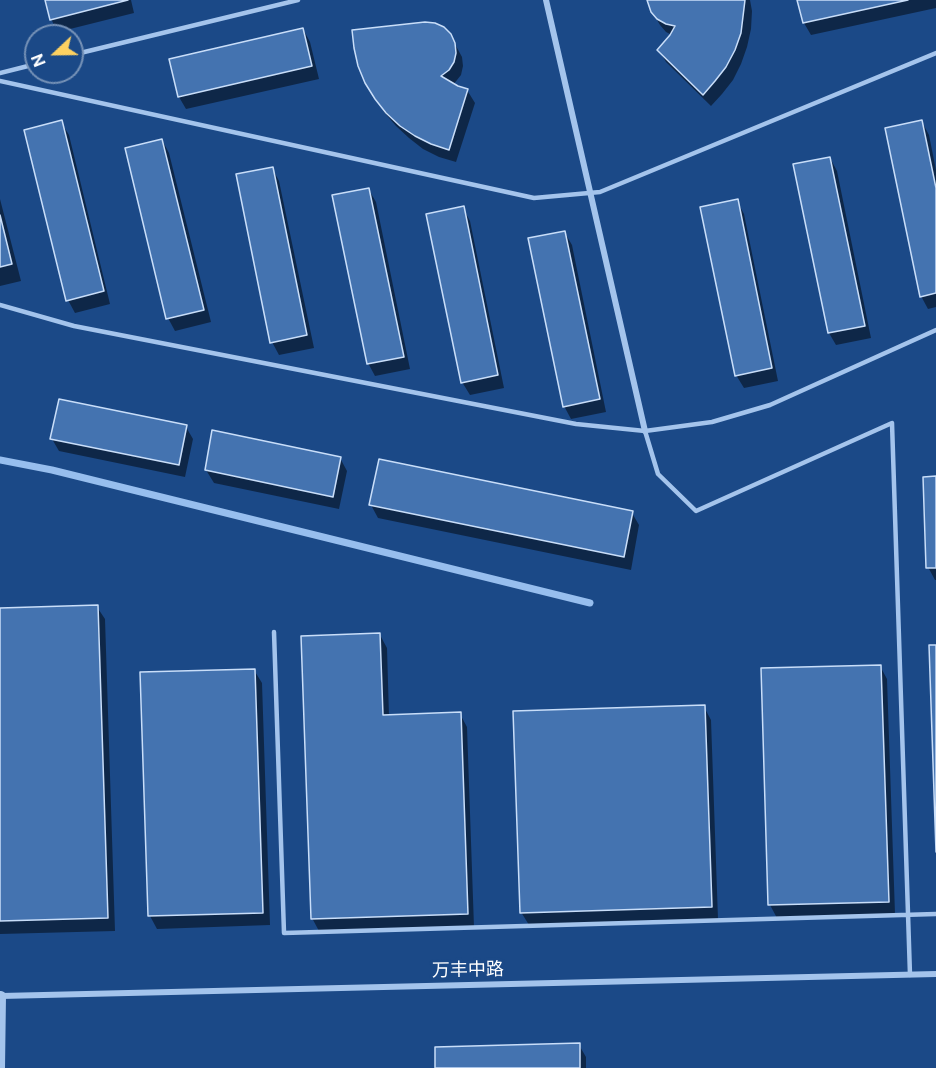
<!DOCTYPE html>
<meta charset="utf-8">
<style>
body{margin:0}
#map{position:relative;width:936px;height:1068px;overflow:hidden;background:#1b4987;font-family:"Public Sans",sans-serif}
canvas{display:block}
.north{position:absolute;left:24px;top:24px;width:60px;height:60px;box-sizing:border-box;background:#1b4987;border:2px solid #7692b7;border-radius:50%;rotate:248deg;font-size:16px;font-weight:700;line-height:24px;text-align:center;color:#fff}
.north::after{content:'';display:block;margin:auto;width:21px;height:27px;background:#fdd161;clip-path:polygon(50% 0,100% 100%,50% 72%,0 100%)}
</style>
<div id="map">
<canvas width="936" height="1068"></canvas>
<div class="north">N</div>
</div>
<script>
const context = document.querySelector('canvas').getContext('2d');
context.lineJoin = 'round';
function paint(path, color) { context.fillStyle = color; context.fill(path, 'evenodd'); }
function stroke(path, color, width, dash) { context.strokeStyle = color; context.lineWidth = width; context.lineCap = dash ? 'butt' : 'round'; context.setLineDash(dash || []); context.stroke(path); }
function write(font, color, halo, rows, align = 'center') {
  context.font = font + ' "Public Sans","Noto Sans SC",sans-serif'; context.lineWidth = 6; context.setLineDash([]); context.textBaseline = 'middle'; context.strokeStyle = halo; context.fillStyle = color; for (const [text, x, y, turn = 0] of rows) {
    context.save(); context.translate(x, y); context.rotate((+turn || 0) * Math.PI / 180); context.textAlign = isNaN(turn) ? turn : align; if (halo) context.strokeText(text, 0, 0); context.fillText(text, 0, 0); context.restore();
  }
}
paint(new Path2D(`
 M46,0H131L134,13L58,32L51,19Z
 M649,0H750L752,11L751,29L747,47L741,64L733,80L722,94L711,106L666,62L659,50L672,35L666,32L660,25L652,11Z
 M799,0H936V8L811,35L804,23Z
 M303,29L310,42L319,79L186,109L179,97L171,60Z
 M450,35L462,57L463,66L461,75L453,85L467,90L475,103L456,162L439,157L423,149L409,138L396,126L384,112L367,82Z
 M61,122L69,135L110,304L75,313L68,300Z
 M922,122L929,135L936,170V307L928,309L921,296Z
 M162,140L169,153L211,322L175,331L168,318Z
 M830,158L837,171L871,338L836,345L829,333Z
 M272,168L279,181L314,348L279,355L272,342Z
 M369,190L376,202L410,369L375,376L368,363Z
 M0,199L21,281L0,286Z
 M737,201L744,214L778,381L744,388L736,375Z
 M463,208L470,221L504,388L470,395L462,382Z
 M565,233L572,245L606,412L571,419L564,406Z
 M186,427L193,439L185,477L59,451L52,439Z
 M340,458L347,471L339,509L214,483L206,470Z
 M936,478V580H935L928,567Z
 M371,505L632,513L639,525L631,570L378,518Z
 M97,607L105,619L115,931L0,934V610Z
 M380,635L387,648L389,716L460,714L467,727L474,927L319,931L312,918Z
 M880,666L887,679L895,914L777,918L770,905Z
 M254,670L262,683L270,925L157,929L150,916Z
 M704,707L711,720L718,919L529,925L521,912Z
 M579,1045L586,1057V1068H437Z`), '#0007');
stroke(new Path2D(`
 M0,460L52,470L590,603`), '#97beee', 7);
const building = new Path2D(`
 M45,0H128L50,20Z
 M647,0H745L741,33L735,50L726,67L715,81L703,95L657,50L670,35L675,26L666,24L657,19L651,12Z
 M797,0H908L803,23Z
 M425,22L435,23L444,27L451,34L455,43L456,53L454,62L449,70L441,76L458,86L468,89L449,150L431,144L415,136L400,126L386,113L375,99L365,83L358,66L354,48L352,30Z
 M303,28L312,66L178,97L169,59Z
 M62,120L104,291L66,301L24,130Z
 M922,120L936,188V293L920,297L885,128Z
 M162,139L204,310L166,319L125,148Z
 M830,157L865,326L828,333L793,164Z
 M273,167L307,335L270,343L236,174Z
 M369,188L404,357L367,364L332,195Z
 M738,199L772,368L735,376L700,207Z
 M464,206L498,375L461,383L426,214Z
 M0,215L12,264L0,267Z
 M565,231L600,399L563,407L528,238Z
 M59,399L187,425L179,465L50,439Z
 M212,430L341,457L333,497L205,470Z
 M379,459L633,511L624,557L369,505Z
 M936,476V568H926L923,477Z
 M98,605L108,918L0,921V608Z
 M380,633L383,715L461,712L468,914L311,919L301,636Z
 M929,645H936V852Z
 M881,665L889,902L768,905L761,668Z
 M255,669L263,913L148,916L140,672Z
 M705,705L712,907L520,913L513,711Z
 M580,1043V1068H435V1047Z`);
paint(building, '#4473b0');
stroke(building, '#c9def9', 1.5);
stroke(new Path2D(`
 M72,55L298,0
 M0,73L36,64
 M0,81L534,198L600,192L936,53
 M0,305L74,326L576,424L645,431L712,422L770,405L936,330
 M645,431L658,474L696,511L892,423L910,975
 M274,632L284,933L936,914`), '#a4c4ec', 4.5);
stroke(new Path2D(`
 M546,0L645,431
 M1,996L936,974`), '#a4c4ec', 6);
stroke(new Path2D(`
 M0,1068L1,996`), '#a4c4ec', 10);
write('18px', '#fff', '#1b4987', [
 ["万丰中路",468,970,-1]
]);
</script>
